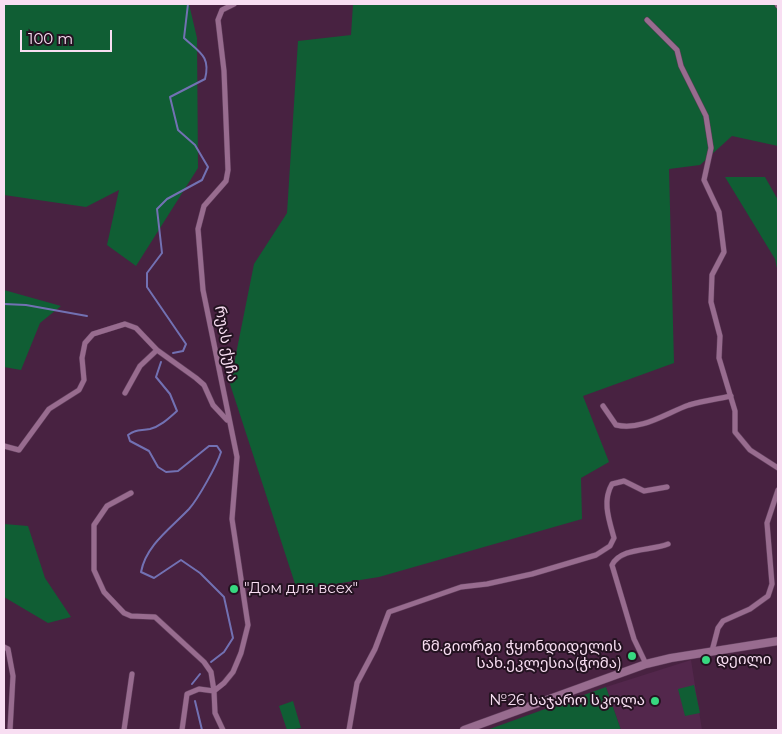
<!DOCTYPE html>
<meta charset="utf-8">
<style>
body{margin:0}
#map{position:relative;width:782px;height:734px;overflow:hidden;background:#482241;font-family:Montserrat,sans-serif}
canvas{display:block}
.frame{position:absolute;inset:0;border:5px solid #f8def2;pointer-events:none}
.scale{position:absolute;left:20px;top:30px;width:92px;height:22px;box-sizing:border-box;border:2px solid #f8def2;border-top:0;padding-left:6px;font-size:15px;line-height:18px;white-space:nowrap;color:#f8def2;-webkit-text-stroke:4px #241321;paint-order:stroke}
</style>
<div id="map">
<canvas width="782" height="734"></canvas>
<div class="frame"></div>
<div class="scale">100 m</div>
</div>
<script>
const context = document.querySelector('canvas').getContext('2d');
context.lineJoin = 'round';
function paint(path, color) { context.fillStyle = color; context.fill(path, 'evenodd'); }
function stroke(path, color, width, dash) { context.strokeStyle = color; context.lineWidth = width; context.lineCap = dash ? 'butt' : 'round'; context.setLineDash(dash || []); context.stroke(path); }
function write(font, color, halo, rows, align = 'center') {
  context.font = font + ' Montserrat,"Noto Sans Georgian",sans-serif'; context.lineWidth = 4; context.setLineDash([]); context.textBaseline = 'middle'; context.strokeStyle = halo; context.fillStyle = color; for (const [text, x, y, turn = 0] of rows) {
    context.save(); context.translate(x, y); context.rotate((+turn || 0) * Math.PI / 180); context.textAlign = isNaN(turn) ? turn : align; if (halo) context.strokeText(text, 0, 0); context.fillText(text, 0, 0); context.restore();
  }
}
paint(new Path2D(`
 M691,660L702,730H621L606,687Z`), '#53274c');
paint(new Path2D(`
 M4,4H189L197,38L198,168L136,266L107,245L119,190L86,207L4,195Z
 M353,4H778V146L732,136L700,165L669,169L674,363L583,396L609,462L581,478L582,519L379,577L297,590L230,384L254,264L287,213L298,41L351,35Z
 M725,177H765L778,200V273L775,259Z
 M4,290L61,306L40,323L21,370L4,367Z
 M4,524L28,526L45,578L71,617L48,623L4,597Z
 M694,685L700,713L685,716L678,689Z
 M606,687L621,730H487Z
 M293,701L301,728L287,730L279,706Z`), '#105e34');
stroke(new Path2D(`
 M4,304L26,305L87,316
 M173,353L183,351L186,344L147,287V273L162,253L157,209L167,199L202,180L208,167L195,145L178,130L170,97L205,79C211,56 199,52 184,38L188,4
 M161,362L156,377L170,394L177,411C169,418 161,426 150,429C140,431 136,429 128,435L130,441L149,451L158,467L166,472L178,471L209,446H217L221,452C217,465 198,499 189,509C171,528 146,545 141,572L154,578L181,560L200,573L224,597L233,638L224,652L211,662
 M192,684L200,674
 M195,701L202,730`), '#7271b3', 2);
const street = new Path2D(`
 M777,4L778,6
 M647,20L677,50L681,66L706,116L711,148L704,180L719,212L724,252L712,275L711,302L720,336L719,358L735,411V432L750,450L778,468
 M125,393L140,366L157,350
 M603,406L616,425C642,431 666,413 689,405C703,401 717,399 731,396
 M4,446L19,450L49,409L79,390L84,380L82,358L85,343L93,334L125,324L136,328L157,350L196,378L204,385L213,405L227,420
 M131,493L107,506L94,525V570L104,592L124,613L131,616L155,617L204,662L211,672L214,691L224,683L233,672L241,653L248,625L232,519L237,457L203,290L198,229L204,206L226,181L228,170L224,71L218,20L222,10L234,4
 M4,647L8,649L13,676L10,730
 M712,651L718,628L723,621L750,609L768,596L772,584L767,523L778,490
 M646,664L634,639L612,565C621,547 652,551 668,544
 M124,730L132,674
 M182,730L187,694L199,689L214,691L215,713L223,730
 M349,730L357,683L375,649L389,612L461,587L487,584L532,574L596,555L610,546L614,538C609,520 602,501 612,484L624,481L644,491L667,487`);
const secondary = new Path2D(`
 M464,730L646,664L671,658L778,641`);
stroke(street, '#62405d', 6);
stroke(secondary, '#62405d', 9);
stroke(street, '#986c8f', 5);
stroke(secondary, '#986c8f', 8);
for (const [x, y, r, color] of [
 [234,589,5,"#37d880"],
 [632,656,5,"#37d880"],
 [706,660,5,"#37d880"],
 [655,701,5,"#37d880"]
]) { const dot = new Path2D(); dot.arc(x, y, r, 0, 2 * Math.PI); context.fillStyle = color; context.fill(dot); stroke(dot, '#241321', 2); }
write('15px', '#f8def2', '#241321', [
 ["რუას ქუჩა",226,344,80]
]);
write('15px', '#f8def2', '#241321', [
 ["\"Дом для всех\"",244,589],
 ["წმ.გიორგი ჭყონდიდელის",622,647,"right"],
 ["სახ.ეკლესია(ჭომა)",622,664,"right"],
 ["დეილი",716,660],
 ["№26 საჯარო სკოლა",645,701,"right"]
], 'left');
</script>
